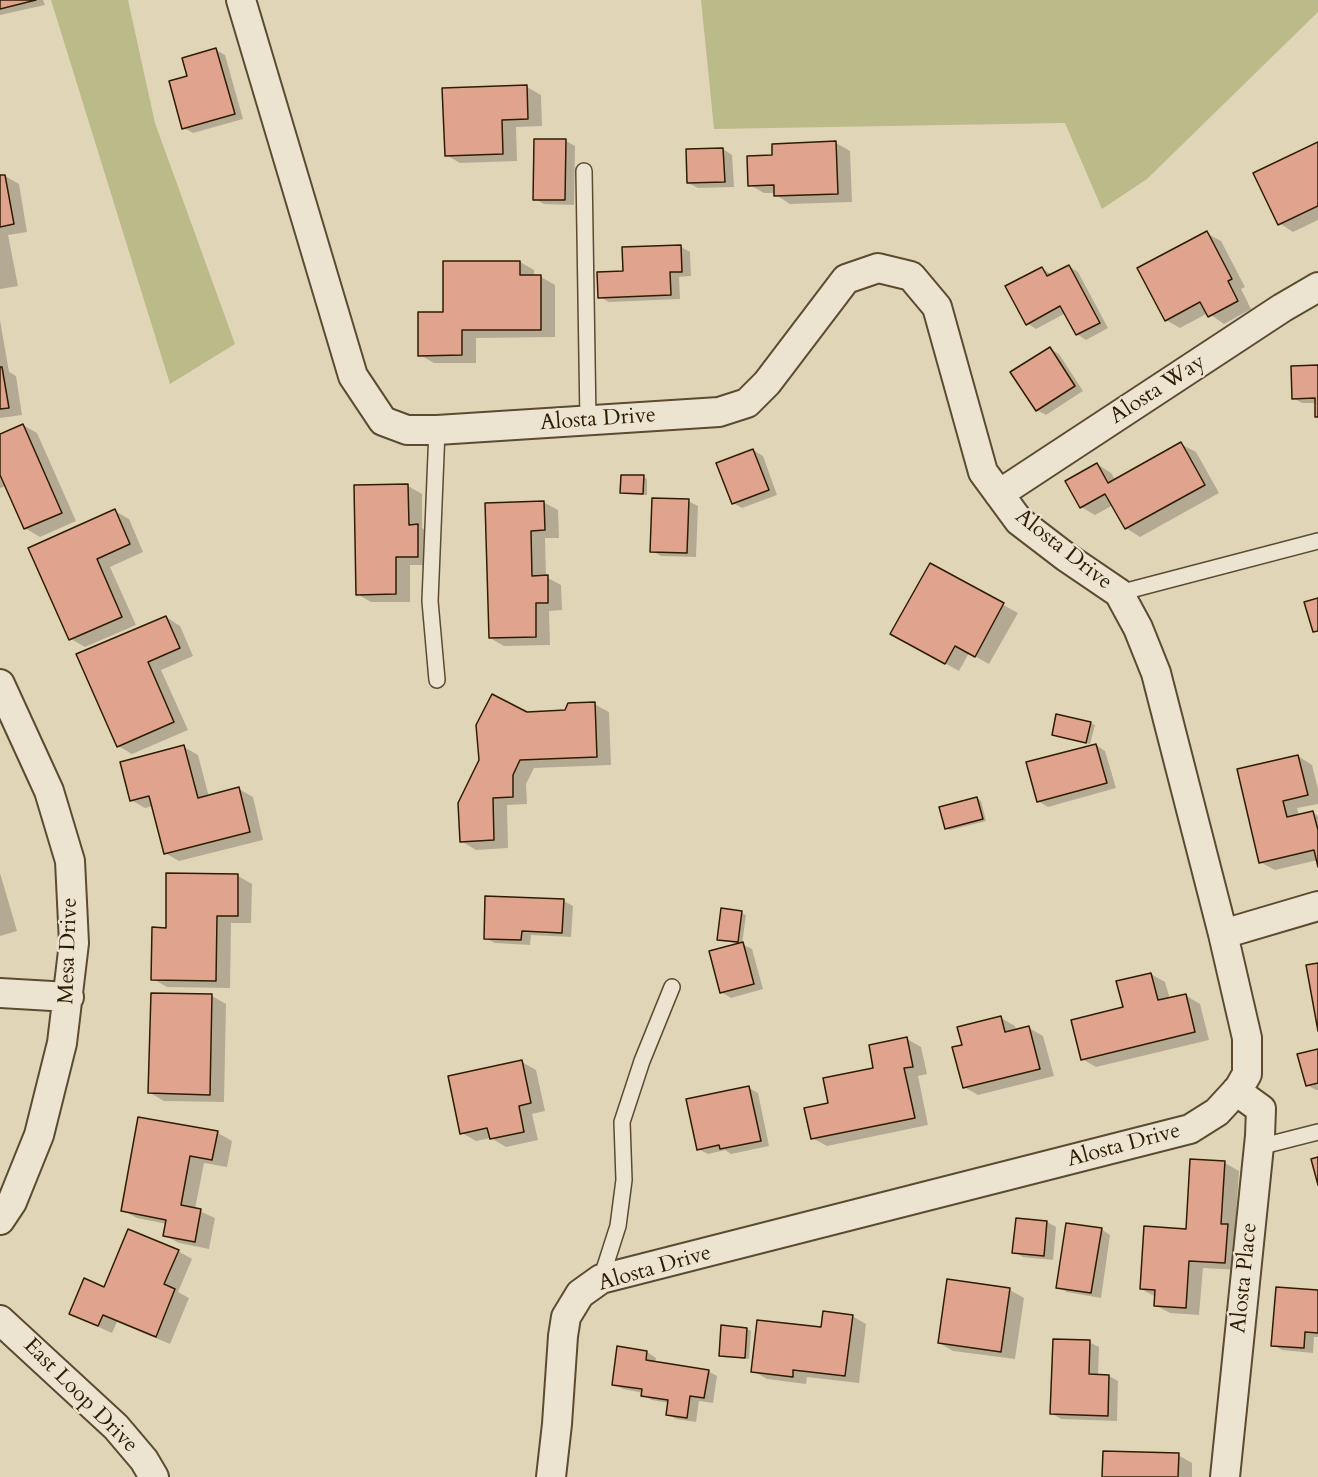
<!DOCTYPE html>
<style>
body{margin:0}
canvas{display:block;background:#e1d5b8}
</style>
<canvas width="1318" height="1477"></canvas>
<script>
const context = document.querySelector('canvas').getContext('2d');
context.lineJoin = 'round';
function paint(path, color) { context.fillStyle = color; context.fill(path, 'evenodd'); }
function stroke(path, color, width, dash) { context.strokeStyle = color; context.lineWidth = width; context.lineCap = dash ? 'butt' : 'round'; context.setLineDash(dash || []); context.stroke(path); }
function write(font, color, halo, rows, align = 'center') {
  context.font = font + ' Cardo,serif'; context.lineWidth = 4.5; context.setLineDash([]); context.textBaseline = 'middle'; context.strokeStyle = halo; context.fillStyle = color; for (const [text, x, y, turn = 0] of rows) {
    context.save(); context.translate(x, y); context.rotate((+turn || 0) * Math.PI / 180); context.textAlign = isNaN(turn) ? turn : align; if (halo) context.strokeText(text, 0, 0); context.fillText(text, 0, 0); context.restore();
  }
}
paint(new Path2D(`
 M51,0H128L155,123L235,344L170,384Z
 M701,0H1318V12L1147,179L1102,209L1065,123L714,129Z`), '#bbbb89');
paint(new Path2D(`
 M0,0H43L45,5L0,15Z
 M216,50L225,55L243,119L193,133L184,128L189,77Z
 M527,87L541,95L542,126L516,127L517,161L460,163L446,155Z
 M566,141L575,146L574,205L544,204L535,199Z
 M836,143L850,151L852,202L790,204L776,195V193H764L750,185L774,157Z
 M1318,144V220L1293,232L1279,223Z
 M723,149L732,155L734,187L698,188L688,183L687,151Z
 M5,176L19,184L27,232L8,235L18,286L0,289V177Z
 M1206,233L1221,241L1245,287L1241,289L1251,309L1224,324L1208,313L1180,328L1166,320Z
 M681,247L690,252L691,276L679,277L680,299L609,302L600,297L624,272Z
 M520,262L534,270V277H541L555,285V337L476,338V363H434L420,355L445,313Z
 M1069,266L1078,272L1108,328L1086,340L1077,334L1066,313L1036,329L1027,323L1042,268L1052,275Z
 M0,320L9,372L16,376L22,415L0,418Z
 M1050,349L1059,354L1083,391L1046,415L1037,410Z
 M1318,366V416L1317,403H1302L1293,398Z
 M23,425L37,433L76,521L40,537L25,528L7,486L0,488V435Z
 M1181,444L1196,452L1219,493L1140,537L1126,528L1113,505L1095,515L1081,507L1097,464L1111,473L1116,481Z
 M753,450L763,456L777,495L742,508L733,503Z
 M643,477L647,479V495L626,494L622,492Z
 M408,486L422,494V528L431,534L432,565H410V602H371L357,594Z
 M688,501L698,506L696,557L661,556L652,551Z
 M543,502L558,510L559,538H545L546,577L561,585L562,610L549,611L550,645L504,646L490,638L486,504Z
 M115,511L129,519L143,552L110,567L136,625L85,647L71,639L30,549Z
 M930,565L1018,613L989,664L969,653L959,671L892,634Z
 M166,617L180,626L193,656L161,670L188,730L132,754L118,746L78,655Z
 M594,704L609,712L611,765L534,768L526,784L527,804L507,805L508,848L476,850L461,841L481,760L526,713L566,712Z
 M1090,723L1095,725L1090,744L1053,735Z
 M1096,745L1105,751L1116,788L1048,807L1038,801Z
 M184,747L198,755L209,797L239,789L253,797L263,840L179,861L165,853L153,806L145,808L131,800Z
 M1298,756L1312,765L1318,789V804L1297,808L1299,815L1312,812L1318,816V862V860L1275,870L1260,862Z
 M977,798L981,801L986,821L950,830L946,828Z
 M0,873L17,931L0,936Z
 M238,876L252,884L251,923H231L230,988L167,987L153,979L167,929Z
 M564,901L573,906L571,937L531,935L530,945L495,943L485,938Z
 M741,913L746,915L742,944L723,941L719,939Z
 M742,944L752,949L763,989L731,998L721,992Z
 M1151,974L1165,982L1170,999L1185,995L1200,1004L1209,1040L1096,1067L1082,1059Z
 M152,994L212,996L226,1004L224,1102L164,1101L150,1093Z
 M1001,1018L1015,1026L1016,1031L1029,1028L1043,1036L1054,1076L978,1095L964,1087V1046Z
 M907,1039L921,1047L927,1074L918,1076L928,1125L827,1146L812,1138L875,1069Z
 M1318,1050V1090H1316L1307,1085Z
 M522,1062L536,1070L545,1111L532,1114L538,1140L506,1147L491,1138L476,1141L462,1133Z
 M749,1088L758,1093L769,1146L731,1154L725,1150L708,1154L698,1149Z
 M140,1118L218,1133L232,1141L227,1167L204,1163L195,1209L215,1218L209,1249L179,1243L164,1235L167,1224L137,1218L122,1210Z
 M1192,1160L1225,1163L1239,1171L1235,1230L1242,1234L1239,1270L1203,1268L1199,1315L1170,1313L1155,1305L1156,1297L1141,1289L1187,1230Z
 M1047,1222L1056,1227L1053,1260L1023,1257L1014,1252Z
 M1101,1229L1110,1235L1101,1298L1067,1292L1058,1287Z
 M178,1251L192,1259L178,1292L189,1298L170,1344L117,1322L112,1333L70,1314L105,1289Z
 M948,1281L1010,1290L1024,1298L1015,1359L953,1351L939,1343Z
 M1318,1292V1337H1314L1313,1353L1282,1350L1273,1345Z
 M852,1316L866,1324L859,1383L807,1377L806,1384L767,1379L753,1371L823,1329Z
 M747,1329L751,1331L749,1359L724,1357L720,1355Z
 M1089,1342L1099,1347L1098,1376H1109L1118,1381L1117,1421L1061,1419L1051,1413Z
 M618,1348L647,1352L656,1358L655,1363L708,1371L717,1376L713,1403L699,1401L696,1422L676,1419L667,1414L669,1403L652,1400L642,1395L643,1393L623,1389L613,1384Z
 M1178,1455L1192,1463V1477H1104Z`), '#0003');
const building = new Path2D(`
 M0,0H36L0,9Z
 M216,48L235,114L182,129L169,81L187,76L182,58Z
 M527,85L528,119L502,120L503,154L445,156L442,88Z
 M534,139H566L565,200H533Z
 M836,141L838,194L774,196V185L748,186L747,156L772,155V144Z
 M1318,142V206L1278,225L1253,173Z
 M723,148L725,182L687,183L686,149Z
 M0,175H5L14,224L0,227Z
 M1207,231L1232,279L1228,281L1238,301L1208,317L1200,302L1165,321L1137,268Z
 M681,245L682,272H670L671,295L598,298L597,272L623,271L622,247Z
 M443,261H520V275H541V330H462V355L418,356V312H443Z
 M1069,265L1100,323L1076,335L1060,306L1026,325L1005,286L1042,267L1047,276Z
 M1050,347L1075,386L1036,411L1010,372Z
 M1318,365V417H1315V398L1292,399L1291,366Z
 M0,367H2L9,408L0,409Z
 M23,424L62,513L24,529L0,475V434Z
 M1181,442L1205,485L1125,529L1105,494L1080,508L1065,481L1097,463L1108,483Z
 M753,449L769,490L732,504L716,463Z
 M621,475H644L643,494L620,493Z
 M408,484L409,525L418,524V557H396V594L356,595L354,485Z
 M652,498L689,499L687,553L650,552Z
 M544,501L545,530L531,531L532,576L548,575V603H536V637L489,638L485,503Z
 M115,509L130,544L97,559L122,617L69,640L28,548Z
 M930,563L1004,603L975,657L955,646L945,664L890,634Z
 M1318,598V631L1313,632L1304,602Z
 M166,616L180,648L148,662L174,722L117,747L76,654Z
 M492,694L527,712L565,710L568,703L595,702L597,757L520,760L513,775V797L493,798L494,840L460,842L458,803L479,760L476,725Z
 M1056,714L1091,722L1086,743L1052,735Z
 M1096,744L1107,783L1037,802L1026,762Z
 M184,745L198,798L239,787L250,832L164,854L149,796L130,801L120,762Z
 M1298,755L1308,795L1283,801L1287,817L1313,811L1318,830V867L1314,850L1259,863L1237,769Z
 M977,797L983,819L945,829L939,807Z
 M166,873L238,874V916H217L216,981L151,980L152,927L166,928Z
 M485,896L564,899L562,933L522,931L521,940L484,939Z
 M721,908L742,911L738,942L717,940Z
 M743,942L754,984L720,993L709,951Z
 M1318,963V1031L1306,965Z
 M1151,973L1158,1000L1186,994L1195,1032L1081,1060L1071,1020L1123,1007L1116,981Z
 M151,993L212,994L210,1095L148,1093Z
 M1001,1016L1005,1032L1029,1026L1040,1069L963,1088L952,1047L962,1045L957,1027Z
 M907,1037L913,1067L904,1068L915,1118L811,1139L804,1108L828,1103L823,1078L873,1068L869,1045Z
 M1318,1049V1083L1306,1086L1297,1054Z
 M522,1060L531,1103L519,1106L524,1132L490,1139L487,1128L460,1134L448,1076Z
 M749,1086L761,1141L720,1149L719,1145L697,1150L686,1099Z
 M138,1117L218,1131L212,1160L190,1156L181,1205L201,1209L195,1242L163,1236L166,1220L121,1211Z
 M1318,1157V1185L1311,1159Z
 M1190,1159L1225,1161L1221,1224H1228L1225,1263L1189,1261L1186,1308L1154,1306L1155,1290L1140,1289L1144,1226L1186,1229Z
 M1016,1218L1047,1221L1044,1256L1012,1253Z
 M1066,1223L1102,1228L1091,1293L1056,1288Z
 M128,1229L179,1250L164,1284L175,1289L156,1337L103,1315L98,1326L69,1314L84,1278L104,1287Z
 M947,1279L1010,1288L1001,1352L938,1343Z
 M1276,1287L1318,1290V1333L1305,1332L1304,1348L1271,1346Z
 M823,1311L853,1315L845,1376L793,1370V1377L751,1372L757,1320L821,1327Z
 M721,1325L747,1328L745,1358L719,1356Z
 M1053,1339L1090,1340L1089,1374L1109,1375L1108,1416L1050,1414Z
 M617,1346L647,1351L646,1360L709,1370L704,1398L690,1396L687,1418L666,1415L668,1400L641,1396L642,1389L612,1385Z
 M1103,1451L1179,1453L1178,1477H1102Z`);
paint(building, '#e0a38e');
stroke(building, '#2f1d02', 1.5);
const service = new Path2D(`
 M584,171L588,421
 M1119,593L1318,541
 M437,680L430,601L437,430
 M1259,1147L1318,1132
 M601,1279L618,1226L624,1180L622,1122L642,1061L672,987`);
const minor = new Path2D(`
 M241,0L353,376L383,421L407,430H437L719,412L747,403L767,383L846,279L878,268L911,276L937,307L983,472L1019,521L1066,557L1119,593L1138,628L1156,673L1223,934L1247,1038V1074L1239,1088L1217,1112L1190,1129L601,1279L580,1294L566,1317L563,1336L557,1424L551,1477
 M999,494L1282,308L1318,287
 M0,684L49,791L70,861L74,943L62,1043L39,1135L12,1202L0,1220
 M1223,934L1318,906
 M0,993L69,997
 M0,1320L116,1427L144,1460L154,1477
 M1225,1477L1260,1136L1261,1109L1236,1091`);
stroke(service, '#5c4b30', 18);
stroke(minor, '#5c4b30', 32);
stroke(service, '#ece4d1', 15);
stroke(minor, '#ece4d1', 28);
write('22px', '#2f1d02', '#ece4d1', [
 ["Alosta Way",1158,390,-33],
 ["Alosta Drive",598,420,-4],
 ["Alosta Drive",1063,550,38],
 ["Mesa Drive",69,951,-88],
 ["Alosta Drive",1124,1146,-15],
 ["Alosta Drive",655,1269,-16],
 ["Alosta Place",1245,1278,-84],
 ["East Loop Drive",80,1396,45]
]);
</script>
